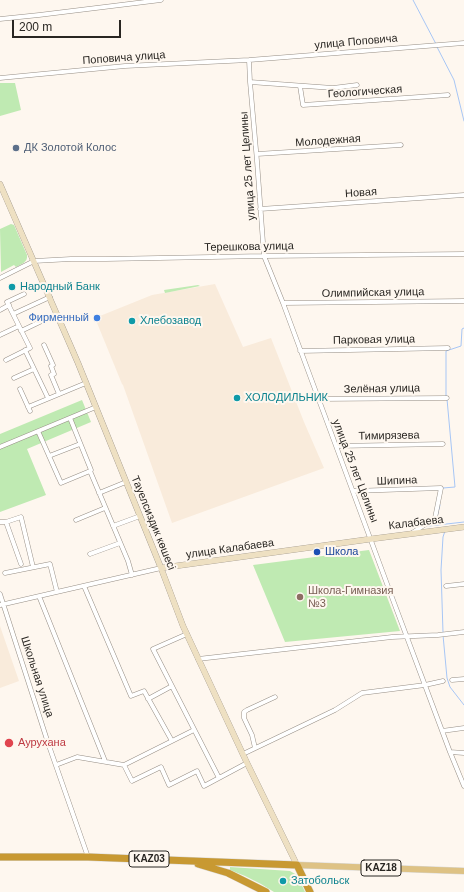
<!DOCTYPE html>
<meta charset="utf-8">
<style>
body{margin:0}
#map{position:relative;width:464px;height:892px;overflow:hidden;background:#fef7ef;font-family:Helvetica,sans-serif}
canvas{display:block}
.scale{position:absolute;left:12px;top:20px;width:109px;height:18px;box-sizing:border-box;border:2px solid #292622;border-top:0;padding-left:5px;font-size:12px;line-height:14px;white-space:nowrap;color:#292622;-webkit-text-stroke:3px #fef7ef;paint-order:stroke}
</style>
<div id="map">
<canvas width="464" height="892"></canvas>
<div class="scale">200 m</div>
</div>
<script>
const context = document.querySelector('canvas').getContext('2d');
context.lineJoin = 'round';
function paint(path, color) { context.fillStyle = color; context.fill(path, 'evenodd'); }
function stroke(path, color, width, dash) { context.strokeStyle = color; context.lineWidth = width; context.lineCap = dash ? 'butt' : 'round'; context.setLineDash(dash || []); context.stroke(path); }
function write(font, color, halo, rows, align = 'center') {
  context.font = font + ' Helvetica,sans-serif'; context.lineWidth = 4; context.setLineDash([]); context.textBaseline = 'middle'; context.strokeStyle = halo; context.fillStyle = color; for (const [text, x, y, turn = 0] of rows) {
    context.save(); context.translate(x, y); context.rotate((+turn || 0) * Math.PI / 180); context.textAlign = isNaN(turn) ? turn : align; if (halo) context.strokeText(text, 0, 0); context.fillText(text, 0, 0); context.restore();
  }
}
paint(new Path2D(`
 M215,284L243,347L271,338L304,422L324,468L172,523L123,385L122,384L95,318L152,295Z
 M0,626L19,681L0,688Z`), '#f9ebdb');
paint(new Path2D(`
 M0,83H15L21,110L0,116Z
 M11,224L14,225L27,255C28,262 22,264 16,267L14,265L1,272L0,229Z
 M198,285L200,286L165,293L164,290Z
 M82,400L91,422L27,449L46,495L0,512V434Z
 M369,550L400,631L285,642L253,565Z
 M230,867L290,871L297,875L305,892H274L261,884L245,876L230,870Z`), '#bfeab2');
stroke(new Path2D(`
 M413,0L436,44
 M437,47L454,80L464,121
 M446,396V351L461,346L462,329L464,328
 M443,488L455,487L447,399
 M437,517L440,505
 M428,526L432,522
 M429,526L464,522
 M443,632L441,570L443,537L445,531
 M443,635L447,678L450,687L464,705`), '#a7c6f5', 1);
const street = new Path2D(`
 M0,19L39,15L161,0
 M249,60L250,82L257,161L264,256L283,303L336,446L390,592L450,752L464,786
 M0,78L125,66L249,60L464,43
 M250,82L333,88L357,85
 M300,86L303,105L448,95
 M257,154L401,145
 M260,209L464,195
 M0,278L34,261L71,259H106L264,256L464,254
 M283,303L464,301
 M0,310L9,305
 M13,314L50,297
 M21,331L44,320
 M0,335L19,326
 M44,345L53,365L51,366L54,374L51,375L59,394
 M25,350L48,398
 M300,351L448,348
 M6,360L30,348L7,302L24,294
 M14,378L34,369
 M20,389L30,411
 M318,399L447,398
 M28,407L86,383
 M70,418L91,470L90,471L128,561L132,575
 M38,431L61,483L90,471
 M336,446L443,444
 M0,447L96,407
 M49,456L80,444
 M353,491L441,488L435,518L412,533
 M99,493L126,482
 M76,520L105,508
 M0,522H6L21,517L33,567
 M6,522L21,564
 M113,526L140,516
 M90,554L120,543
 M5,573L50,564L57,592
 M84,586L131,696L144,691L172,741
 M446,586L464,584
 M0,594L48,743L88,857
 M39,596L105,761
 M0,605L161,568
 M187,634L153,649L219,778
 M198,659L392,637L438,635L464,632
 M452,680L464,679
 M148,699L172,686
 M442,731L464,728
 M255,748L252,735L244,718V712L247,710L275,697
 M450,752L464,753
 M243,754L335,710L362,693L425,685L443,681
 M56,765L77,757L124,765L194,730
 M124,765L132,781L161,767L169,785L197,771L204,786L247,763`);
const secondary = new Path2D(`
 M0,184L78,363L161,568L183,626L247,763L297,865
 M161,568L371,539L464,527`);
const primary = new Path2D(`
 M297,865L464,871`);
const highway = new Path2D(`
 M0,857H88L297,865L310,892
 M198,864L228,873L266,892`);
stroke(street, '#968e85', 5);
stroke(secondary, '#968e85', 6);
stroke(primary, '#d8d8d7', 7);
stroke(highway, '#d8d8d7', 8);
stroke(street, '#fff', 4);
stroke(secondary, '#eee0c2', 5.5);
stroke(primary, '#dec284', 6);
stroke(highway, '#c89932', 7);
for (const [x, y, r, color] of [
 [16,148,4,"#5c6f8a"],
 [12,287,4,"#0f9aa8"],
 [97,318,4,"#3f7fe0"],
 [132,321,4,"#0f9aa8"],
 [237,398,4,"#0f9aa8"],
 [317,552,4,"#1a4fb4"],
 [300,597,4,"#8d6e63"],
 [9,743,5,"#e0444e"],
 [283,881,4,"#0f9aa8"]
]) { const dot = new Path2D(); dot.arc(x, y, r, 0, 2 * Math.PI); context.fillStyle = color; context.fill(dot); stroke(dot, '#fef7ef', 1.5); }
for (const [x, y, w] of [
 [149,859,40],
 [381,868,40]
]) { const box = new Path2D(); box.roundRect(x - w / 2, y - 8, w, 16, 3); context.fillStyle = '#fef7ef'; context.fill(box); stroke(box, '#292622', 1); }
write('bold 10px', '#292622', null, [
 ["KАZ03",149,859],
 ["KAZ18",381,868]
]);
write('11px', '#292622', '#fef7ef', [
 ["улица Поповича",356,42,-5],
 ["Поповича улица",124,58,-4],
 ["Геологическая",365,92,-4],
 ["Молодежная",328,141,-4],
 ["улица 25 лет Целины",248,166,-94],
 ["Новая",361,193,-4],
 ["Терешкова улица",249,247,-1],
 ["Олимпийская улица",373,293,-1],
 ["Парковая улица",374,340,-1],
 ["Зелёная улица",382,389,-1],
 ["Тимирязева",389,436,-1],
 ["улица 25 лет Целины",355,471,69],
 ["Шипина",397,481,-2],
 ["Тауелсиздик көшесі",153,523,68],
 ["Калабаева",416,523,-7],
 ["улица Калабаева",230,549,-8],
 ["Школьная улица",37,677,72]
]);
write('11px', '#4e5e75', '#fef7ef', [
 ["ДК Золотой Колос",24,148]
], 'left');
write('11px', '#0d838f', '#fef7ef', [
 ["Народный Банк",20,287],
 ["Хлебозавод",140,321],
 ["ХОЛОДИЛЬНИК",245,398],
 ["Затобольск",291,881]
], 'left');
write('11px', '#366cbe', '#fef7ef', [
 ["Фирменный",89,318]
], 'right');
write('11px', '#164399', '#fef7ef', [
 ["Школа",325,552]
], 'left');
write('11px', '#785e54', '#fef7ef', [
 ["Школа-Гимназия",308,591],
 ["№3",308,604]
], 'left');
write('11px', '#be3a42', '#fef7ef', [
 ["Аурухана",18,743]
], 'left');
</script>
